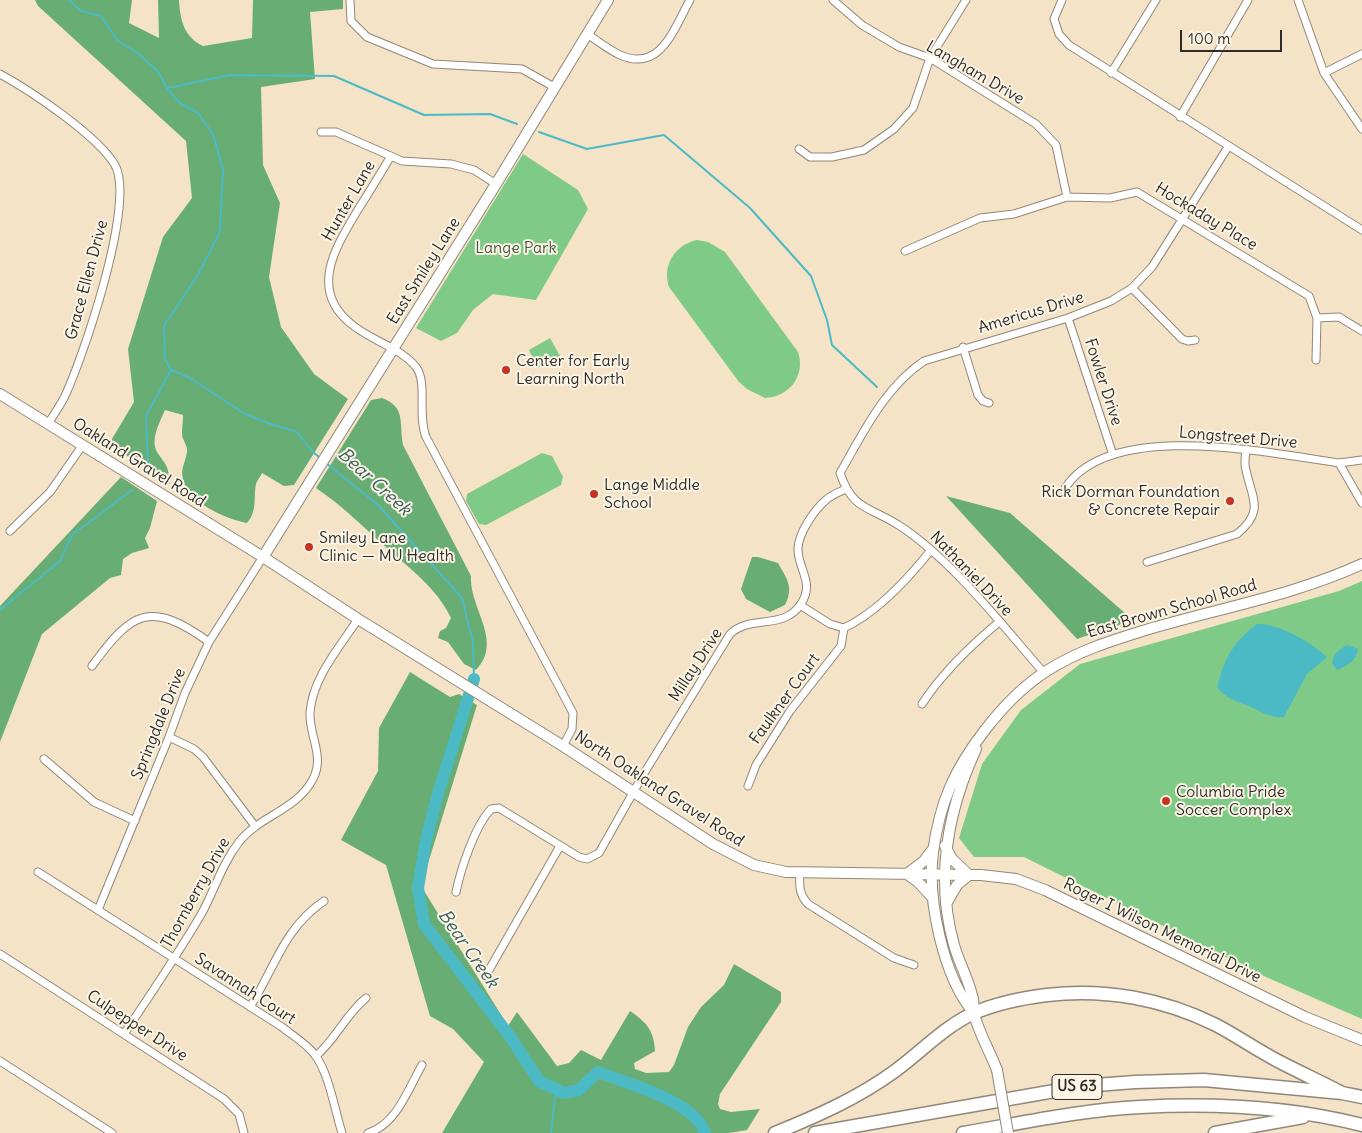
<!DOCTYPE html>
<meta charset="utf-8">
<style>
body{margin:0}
#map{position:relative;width:1362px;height:1133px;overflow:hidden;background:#f4e3c7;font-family:Delius,sans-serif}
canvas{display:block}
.scale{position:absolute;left:1180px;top:30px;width:102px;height:22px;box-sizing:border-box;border:2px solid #2b2b2b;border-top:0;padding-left:6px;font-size:15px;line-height:18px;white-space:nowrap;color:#2b2b2b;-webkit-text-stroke:4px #fcf5e5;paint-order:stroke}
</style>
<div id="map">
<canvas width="1362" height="1133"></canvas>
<div class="scale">100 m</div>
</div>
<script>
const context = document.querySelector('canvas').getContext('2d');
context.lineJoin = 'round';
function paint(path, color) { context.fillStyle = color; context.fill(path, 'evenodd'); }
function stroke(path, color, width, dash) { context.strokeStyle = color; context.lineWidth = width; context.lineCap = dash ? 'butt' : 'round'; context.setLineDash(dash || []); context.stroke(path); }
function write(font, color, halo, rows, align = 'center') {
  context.font = font + ' Delius,sans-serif'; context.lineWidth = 4; context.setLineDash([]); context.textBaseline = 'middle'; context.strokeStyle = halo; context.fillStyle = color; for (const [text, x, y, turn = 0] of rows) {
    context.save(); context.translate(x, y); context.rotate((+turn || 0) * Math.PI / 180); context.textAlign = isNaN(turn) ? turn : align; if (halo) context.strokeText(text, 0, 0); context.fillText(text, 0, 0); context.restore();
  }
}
paint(new Path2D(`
 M523,154L578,190L588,209L536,300L493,294L473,310L457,333L441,341L416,328Z
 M697,240L708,242L725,252L798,352C806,376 789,397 765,398L747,389L739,382L669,287C662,265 675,245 697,240Z
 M550,338L560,356L538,368L529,350Z
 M542,453L552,456L563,477L561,485L486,525L479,524L466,501L467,494Z
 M1362,581V1019L1266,977L1024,857H974L959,838L982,764L1021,710L1080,664L1339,591Z`), '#80ca87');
paint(new Path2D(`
 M35,0H132L129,23L159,38L158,0H179C180,20 184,37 203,46L252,38L253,0H343V9L310,12L315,79L261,87L263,165L280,203L269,277L281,327L314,374L348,399L294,485L284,486L262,473C261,476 257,480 256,484C253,498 258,510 247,523C224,518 189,503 183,479C180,469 186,461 187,452C188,445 182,440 182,434C182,428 183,422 183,415L165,410C160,422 150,439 157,452C167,467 168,464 170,484L109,444L134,402L128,349L163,237L192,198L186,141L38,6Z
 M382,398C406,407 399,422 403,445L471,576C469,608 504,641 476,670L464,664L448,642L438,638L440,631L446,628L451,618C436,587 411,570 387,548C363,527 343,506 316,488L371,400Z
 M121,477L157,501L150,528L145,538L149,548L132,553L123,559L121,575L110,578L42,634L0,742V606Z
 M946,496L1010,513L1133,620L1077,639Z
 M752,557H758L778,563C787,579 794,587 785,605L770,612L746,599L741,589Z
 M410,672L450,697L459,694L477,705L421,886L508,1026L517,1012L557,1066L569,1063L581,1050L601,1060L630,1011C646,1022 654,1030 655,1051L634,1063L635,1069L646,1073L669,1072L674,1065L688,1027L701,1007L724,985L734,964L781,992V1002L720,1094L718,1104L720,1109L731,1112L760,1109L747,1130L729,1133H442L484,1062L453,1029L430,1016L386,865L341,840L378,771L379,728Z`), '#68ae74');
paint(new Path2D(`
 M1257,624C1279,623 1312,643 1327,657L1307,674L1284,717C1273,719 1261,712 1251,707C1242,703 1227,699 1220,691C1216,687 1218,682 1220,677C1226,654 1238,638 1257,624Z
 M1347,645L1358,649C1357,660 1347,666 1337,670L1332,663C1334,653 1339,650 1347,645Z`), '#4cbac5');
stroke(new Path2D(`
 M69,0L81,11L101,16L118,41L138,53L159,73L167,89L181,104L198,113L213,134L223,169L220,232L199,273L164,326L165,359L171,370L190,378L245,414L271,424L297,432L312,451L320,458
 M168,88L230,75L334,76L424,115L490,114L517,124
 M539,132L587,149L664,135L750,208L811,276L827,320L832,345L877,387
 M326,463L378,505L462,598L473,643L474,679
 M146,469L148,466L146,416L171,370
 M0,610L60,561L72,535L132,490
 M551,1133L556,1089`), '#4cbac5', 2);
stroke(new Path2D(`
 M474,679L439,790L426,840L418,888L424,924L511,1038L539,1081L564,1093L579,1090L598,1072C627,1084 694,1100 705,1133`), '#4cbac5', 12);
const street = new Path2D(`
 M350,0L351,21L367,37L433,64L522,69L554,87
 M833,0L862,25L899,47L930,58L1036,124L1056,145L1067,197
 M1062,0L1054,19L1059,34L1069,45L1362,230
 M1298,0L1324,73L1362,129
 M587,34C598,41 609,50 620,55C661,73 674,28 690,0
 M1111,73L1156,0
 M1324,73L1362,54
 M0,74C31,91 97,135 115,165C136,203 83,358 64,398C59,407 53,416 48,424
 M1180,117L1248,0
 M321,132H336L402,161L451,164L474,170L496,184
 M799,149L810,157H832L864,150L894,129L913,108L930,58L966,0
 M391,156C380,174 370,191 359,208C337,245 308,288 350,323C369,340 400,347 416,367C428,383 417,414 426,437L573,713L572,729L563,746
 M905,251L980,218L1014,214L1067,197L1110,198L1137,192L1309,296L1317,318L1316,360
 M1132,288L1182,339L1188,341L1195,340
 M1068,318L1113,455
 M1317,318L1339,317L1362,331
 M963,347L978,395L983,401L989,403
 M1339,463L1362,503
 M1064,490C1107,418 1269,453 1339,463L1362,460
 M10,531L50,492L82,446
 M1147,562L1237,534C1265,511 1252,499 1246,470C1244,464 1245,457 1246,450
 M800,605L830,624L844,628C878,612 908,579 931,550
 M92,666C132,611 150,600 209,642
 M1044,673C1002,625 952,560 900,526C869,506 853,511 840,473C863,433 885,387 924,361L1068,318L1111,301L1132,288L1152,267L1228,147
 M922,704C943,672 970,646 999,622
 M169,737L194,749L203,757L255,826
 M44,759L94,802L135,821
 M748,786L756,765L790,711L841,646L844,628
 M38,872L282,1027C293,1036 307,1044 315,1055C329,1073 335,1111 342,1133
 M800,872C799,886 799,894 808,904L894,958L914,965
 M456,892C461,868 475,826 491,809L499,808L579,857L587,859L599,853L643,775L730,634C751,614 783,631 801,604C815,582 798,570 798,549C798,534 814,510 826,500C831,495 839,492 846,489
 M98,910L169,737L185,693L209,642L263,557
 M0,954L224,1099L239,1114L244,1133
 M489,970L560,846
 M250,1007C275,968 283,929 324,901
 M124,1034C151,994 178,954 202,913C215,889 222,864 239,842C259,816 297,810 313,779C325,756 309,736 310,713C312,678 340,647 358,619
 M316,1056C336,1039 346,1014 366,998
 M0,1061L112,1133
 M368,1133C397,1124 408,1089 422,1065`);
const secondary = new Path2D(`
 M0,394L263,557L358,619L563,746L713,844L754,865L786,872L981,875L1016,879L1045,890L1305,1017L1362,1040
 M263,557L496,184L608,0
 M976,749C947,812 935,877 954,945C959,963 969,980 973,999C974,1003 973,1009 974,1014C979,1033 990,1052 997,1070
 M945,846L952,859L969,875L957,885L946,904
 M932,897L918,882L907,874L924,861L932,850
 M974,1013C943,977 927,899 933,852C940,802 954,770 985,730C1002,708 1022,687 1045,672C1077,651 1113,640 1149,629C1220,608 1295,595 1362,564`);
const highway = new Path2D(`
 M775,1133C817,1116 858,1098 895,1071C921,1052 945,1026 974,1013C997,1003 1023,998 1047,995C1105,988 1164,999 1216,1025C1237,1036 1257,1050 1278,1061C1299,1072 1321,1082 1342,1093
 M815,1133L1083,1086L1135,1082L1204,1080L1342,1093L1362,1097
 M963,1133C1022,1123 1081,1110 1140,1107C1213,1103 1291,1107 1362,1125
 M1215,1133L1303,1117`);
stroke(street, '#908779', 9);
stroke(secondary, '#908779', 12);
stroke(highway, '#908779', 15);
stroke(street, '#fff', 7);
stroke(secondary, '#fff', 10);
stroke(highway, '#fff', 12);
const secondaryBridge = new Path2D(`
 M997,1070L1008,1133`);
stroke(secondaryBridge, '#908779', 12, []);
stroke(secondaryBridge, '#fff', 10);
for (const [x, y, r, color] of [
 [506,370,5,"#c8321e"],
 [594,494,5,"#c8321e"],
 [1230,501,5,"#c8321e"],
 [309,547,5,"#c8321e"],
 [1166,801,5,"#c8321e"]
]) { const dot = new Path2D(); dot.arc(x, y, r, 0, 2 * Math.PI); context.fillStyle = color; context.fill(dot); stroke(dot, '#fcf5e5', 2); }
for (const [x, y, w] of [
 [1077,1087,50]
]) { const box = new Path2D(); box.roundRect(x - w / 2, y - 12.5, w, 25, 4); context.fillStyle = '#fcf5e5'; context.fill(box); stroke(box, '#2b2b2b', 1); }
write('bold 15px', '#2b2b2b', null, [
 ["US 63",1077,1087]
]);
write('16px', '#2b2b2b', '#fcf5e5', [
 ["Langham Drive",975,73,30],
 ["Hunter Lane",349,201,-60],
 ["Hockaday Place",1206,217,31],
 ["East Smiley Lane",424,271,-58],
 ["Grace Ellen Drive",87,280,-75],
 ["Americus Drive",1031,313,-17],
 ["Fowler Drive",1103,382,72],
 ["Longstreet Drive",1238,438,5],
 ["Oakland Gravel Road",139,463,32],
 ["Nathaniel Drive",971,574,46],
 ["East Brown School Road",1172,609,-16],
 ["Millay Drive",696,665,-57],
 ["Faulkner Court",785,699,-54],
 ["Springdale Drive",159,724,-68],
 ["North Oakland Gravel Road",659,789,33],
 ["Thornberry Drive",196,893,-61],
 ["Roger I Wilson Memorial Drive",1162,931,26],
 ["Savannah Court",245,989,33],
 ["Culpepper Drive",137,1026,33]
]);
write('16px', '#445b47', '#fcf5e5', [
 ["Lange Park",516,248]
]);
write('16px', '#2b2b2b', '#fcf5e5', [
 ["Center for Early",516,361],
 ["Learning North",516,379],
 ["Lange Middle",604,485],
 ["School",604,503],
 ["Rick Dorman Foundation",1220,492,"right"],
 ["& Concrete Repair",1220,510,"right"],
 ["Smiley Lane",319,538],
 ["Clinic — MU Health",319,556],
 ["Columbia Pride",1176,792],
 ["Soccer Complex",1176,810]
], 'left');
write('italic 18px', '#375d61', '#fcf5e5', [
 ["Bear Creek",374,482,42],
 ["Bear Creek",468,949,55]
]);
</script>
